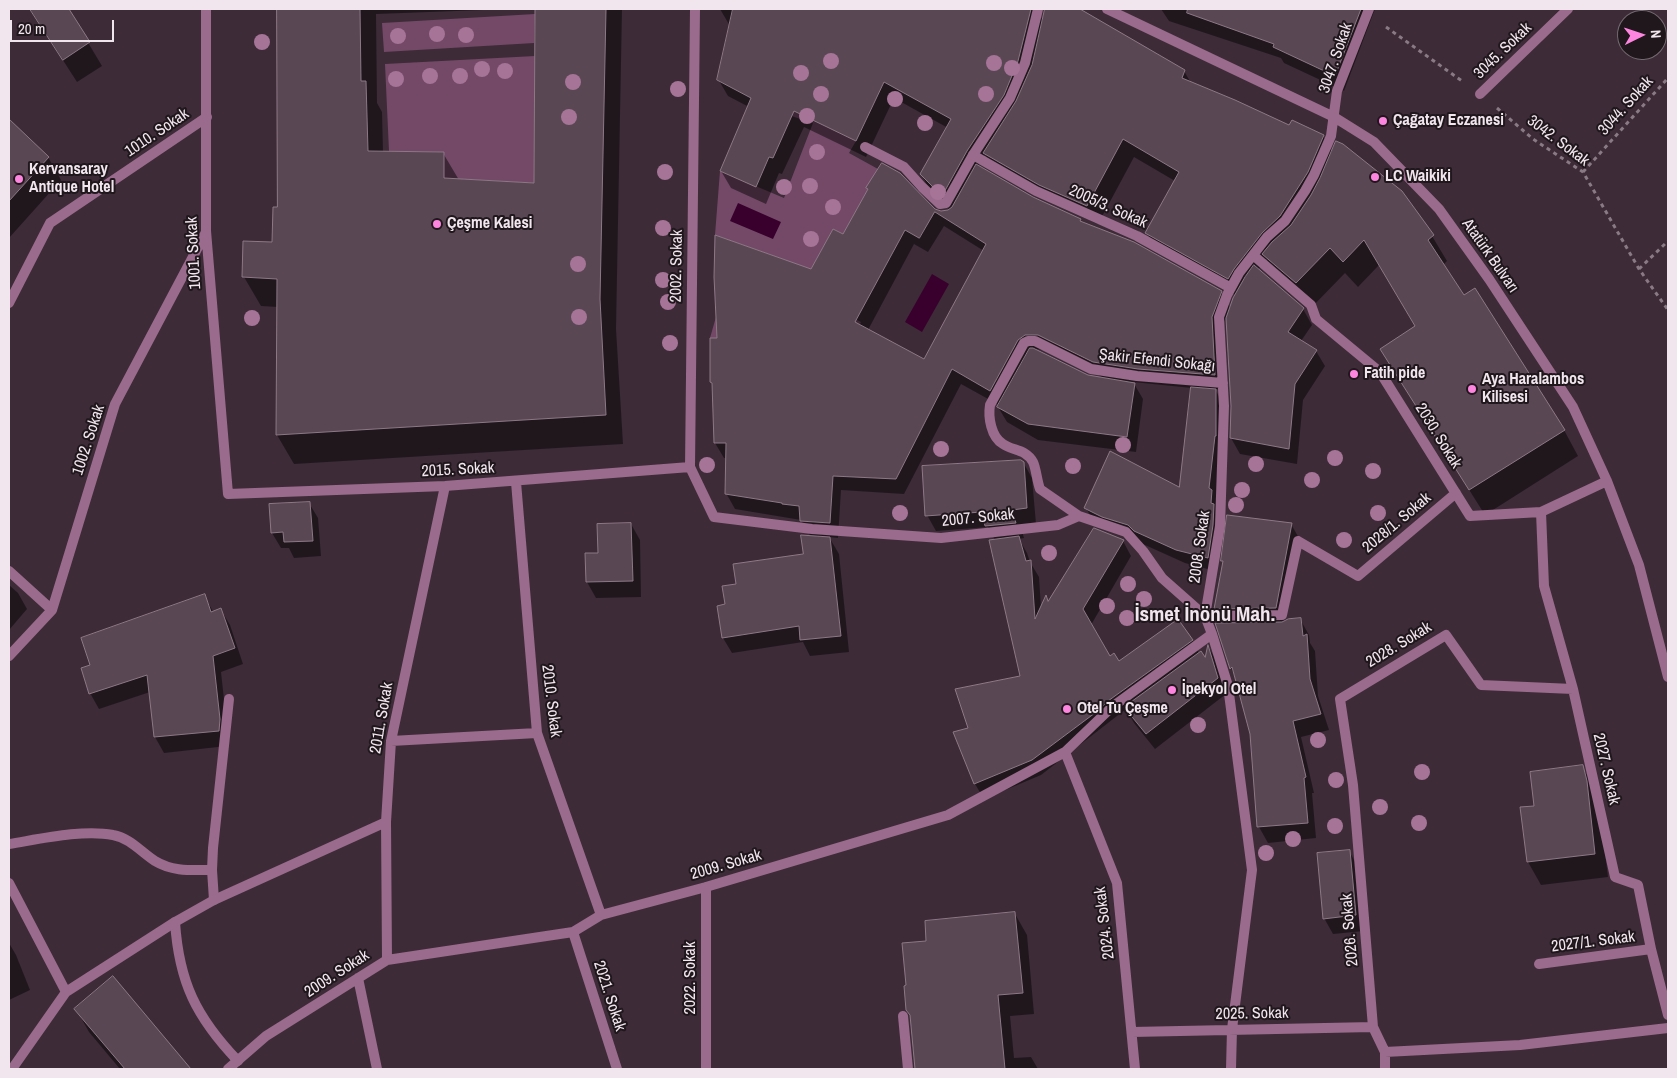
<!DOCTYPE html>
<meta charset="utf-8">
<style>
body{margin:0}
#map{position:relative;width:1677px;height:1078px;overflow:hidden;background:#3d2b38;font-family:"Archivo Narrow",sans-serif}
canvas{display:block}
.frame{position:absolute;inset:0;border:10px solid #f2e6ee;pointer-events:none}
.north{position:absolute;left:1617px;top:10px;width:50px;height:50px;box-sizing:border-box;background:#1f171c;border:1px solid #736a70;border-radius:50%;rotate:86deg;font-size:14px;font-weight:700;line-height:20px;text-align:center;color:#f2e6ee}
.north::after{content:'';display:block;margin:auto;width:18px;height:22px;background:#fe85df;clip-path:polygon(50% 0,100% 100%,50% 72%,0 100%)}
.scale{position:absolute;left:10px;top:20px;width:104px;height:22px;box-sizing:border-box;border:2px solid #f2e6ee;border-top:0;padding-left:6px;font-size:15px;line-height:18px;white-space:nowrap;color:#f2e6ee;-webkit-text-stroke:4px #1f171c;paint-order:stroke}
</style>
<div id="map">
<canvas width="1677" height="1078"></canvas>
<div class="frame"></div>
<div class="north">N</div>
<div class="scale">20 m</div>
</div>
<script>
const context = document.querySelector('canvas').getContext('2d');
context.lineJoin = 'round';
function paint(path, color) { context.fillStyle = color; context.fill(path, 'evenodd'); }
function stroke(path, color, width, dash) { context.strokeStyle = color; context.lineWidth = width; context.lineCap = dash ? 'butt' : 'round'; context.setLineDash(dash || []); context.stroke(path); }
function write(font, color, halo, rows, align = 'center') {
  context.font = font + ' "Archivo Narrow",sans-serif'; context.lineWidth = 4; context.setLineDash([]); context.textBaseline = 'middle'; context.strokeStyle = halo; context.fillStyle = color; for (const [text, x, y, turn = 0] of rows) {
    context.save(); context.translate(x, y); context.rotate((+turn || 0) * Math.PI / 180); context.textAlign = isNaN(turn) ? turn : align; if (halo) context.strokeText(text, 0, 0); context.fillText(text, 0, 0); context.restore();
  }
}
paint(new Path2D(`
 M535,14L534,43L384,52L382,23Z
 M535,56L534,183L444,178L443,152L389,151L385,64Z
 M795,85L823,125L856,141L849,153L878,169L867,188L868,189L847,236L833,229L799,292L861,322L851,344L710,338L716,317L753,325L788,261L715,235L720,171L784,198L813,123L782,113Z`), '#734967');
paint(new Path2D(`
 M738,203L781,222L773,239L730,221Z
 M932,274L949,284L922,332L905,322Z`), '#39002e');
paint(new Path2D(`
 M30,9H68L102,66L77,82Z
 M278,9H510L376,14L377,103L382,112L383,152L443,153L459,180L536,184L535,9H622L616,329L623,444L294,464L277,435L278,307L261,306L244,277L273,243L278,208Z
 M720,9H1036L1043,21L1184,71L1191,83L1290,127L1323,136L1333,153L1432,236L1447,261L1443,265L1464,297L1564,430L1578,456L1485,515L1396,374L1416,327L1379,265L1358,287L1345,273L1311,308L1279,280L1266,259L1258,270L1303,309L1312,325L1301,341L1316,351L1325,366L1303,400L1297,464L1240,454L1231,438L1232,406L1227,314L1220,333L1223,390L1215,389L1223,404L1215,571L1185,563L1094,522L1086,508L1180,489L1192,388L1133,382L1143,399L1136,452L1038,440L1007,422L998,407L999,405L961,384L904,494L841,490L838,538L829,537L839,554L849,652L810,656L803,642L732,653L723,638L726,605L737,585L805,555L811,537L801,520L735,509L726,493L727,458H724L715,443L714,387L711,382L718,339L812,271L843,236L935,210L941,212L950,210L931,192L921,174L948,128L894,98L866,157L804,127L782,174L779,173L766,204L731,188L721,171L749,107L728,96L718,79L730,26ZM985,155L995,171L1051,203L1098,224L1134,157L1175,181L1147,233L1158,251L1236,295L1231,309L1221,292L1082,224L1080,220L1032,198L977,167ZM944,226L984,251L925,361L868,330L914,244L928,252ZM1034,349L1048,350L1106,379L1088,376Z
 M1161,9H1375L1344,91L1284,63L1281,58L1169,21Z
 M9,121L48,157L61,180L9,238Z
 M1023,462L1032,478L1036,524L1020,525L1024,538L1019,539L1027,553L1030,562L1039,577L1041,608L1123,541L1131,556L1091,625L1109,658L1119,663L1192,640L1199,653L1206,660L1209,648L1217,662L1226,694L1155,749L1134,723L1126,709L1041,775L984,799L975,784L954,733L970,728L1022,677L995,540L988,527L936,531L927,515Z
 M309,503L318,518L321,556L294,558L289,548H281L272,533L270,505Z
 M631,524L640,540L641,597L596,598L587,582L586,555L599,554Z
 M1291,524L1300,540L1285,622L1300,619L1309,635L1310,643L1315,651L1318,696L1329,730L1301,737L1314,793H1312L1316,838L1268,843L1259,827L1251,734L1235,676L1231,668L1217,624H1224L1215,609L1224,563L1222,561Z
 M9,585L18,593L27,609L9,630Z
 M204,596L214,613L221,610L230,625L243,664L221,672L228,736L227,746L164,753L155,737L150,692L99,709L90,693L92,666Z
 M1582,767L1596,790L1599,805L1608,877L1541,885L1528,862L1536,807Z
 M1349,851L1358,867L1364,931L1333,934L1324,918Z
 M1015,914L1027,935L1034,1014L1010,1016L1014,1058L1031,1057L1038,1069H916L928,942Z
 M9,943L16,955L30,990L9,1000Z
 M113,978L190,1069H120L89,1032L76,1009Z`), '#0007');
const building = new Path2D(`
 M30,9H69L90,42L63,60Z
 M277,9H360L361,81H366L368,151L444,152V178L534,183L535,9H606L600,299L606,415L276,435L277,279L242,277L243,241L272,242L273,207H277Z
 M733,9H1031L1018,61L1004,95L967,151L942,196L920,174L951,119L884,82L856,141L794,111L773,158L769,157L756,187L720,171L751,98L717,80Z
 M1045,9H1080L1185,70L1182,78L1235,100L1289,125L1292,120L1324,135L1308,172L1280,216L1262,233L1234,269L1228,279L1145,233L1179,172L1123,139L1087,206L1039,185L983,153L1016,101L1032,65Z
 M1188,9H1361L1335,76L1273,47L1274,44L1187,13Z
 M9,119L49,157L9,201Z
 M1336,141L1343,144L1402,191L1434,235L1428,240L1464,295L1475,288L1565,430L1469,490L1380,349L1415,326L1364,240L1343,262L1330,248L1296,283L1262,254L1272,242L1291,225L1311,195L1320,178Z
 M882,163L900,173L935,209L941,211L948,210L952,207L976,164L1033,197L1081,219L1080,221L1134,242L1222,291L1212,317L1215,375L1138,369L1093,362L1038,335H1025L1018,340L990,391L952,369L896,479L833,476L830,523L800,521L799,506L782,504V503L725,494L726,443H714L712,383L710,382V338H717L714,277L715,235L811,269L833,229L843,234L868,189L866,188ZM935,212L986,244L924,359L855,322L905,230L919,238Z
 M1254,265L1304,308L1288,332L1317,350L1295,384L1289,449L1230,438L1231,406L1226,318L1233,298L1245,277Z
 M1030,348H1033L1088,375L1135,383L1127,437L1028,424L997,407Z
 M1191,387L1216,389V436H1215L1209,488L1212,490L1211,503L1214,504L1213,525L1208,558L1176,550L1134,531L1128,525L1102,517L1084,508L1110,451L1179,487Z
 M1021,460L1024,462L1027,508L1012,510L1016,523L985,526L982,512L925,516L922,466Z
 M310,502L313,541L284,542L283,532L271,533L269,504Z
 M1227,515L1292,523L1276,608L1214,609L1223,561H1221Z
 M631,523L633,581L586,582L585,553H598L597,524Z
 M1094,528L1124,540L1083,609L1110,656L1114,653L1119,661L1178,619L1193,640L1108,701L1099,710L1032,760L974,784L953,732L968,728L955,689L1020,676L989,540L1019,536L1026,561L1031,560L1035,619L1046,595L1048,601Z
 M801,535L830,537L841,636L800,640L799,626L722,638L717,606L725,604L722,586L736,584L733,564L803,554Z
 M205,594L211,612L221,608L235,648L213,656L220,719L219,731L154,737L147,675L89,694L81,668L90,665L81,638Z
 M1301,618L1303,636L1307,634L1310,679L1321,714L1293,721L1306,777L1304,778L1308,823L1257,827L1250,734L1232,667L1230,669L1215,623L1282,622L1288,619Z
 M1208,645L1218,678L1146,734L1124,707L1201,651L1205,657Z
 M1583,765L1587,781L1595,854L1527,862L1520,807L1534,806L1530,772Z
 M1350,850L1356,915L1323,919L1317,853Z
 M1015,912L1023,993L998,995L1005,1069H915L910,1015L906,1010L904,986L906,985L902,943L926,941L925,921Z
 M113,976L191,1069H125L74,1009Z`);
paint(building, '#5a4754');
stroke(building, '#8d7886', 1);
stroke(new Path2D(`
 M1386,27L1462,81
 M1497,108L1533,139L1583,172L1639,269L1668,310
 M1583,172L1668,78
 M1639,269L1668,241`), '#897a85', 3, [4, 4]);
stroke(new Path2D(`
 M865,147L904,167L922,187L940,204L946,203L973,155L1010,98L1025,63L1038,9
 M9,844C40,839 83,829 113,835C130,838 141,852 155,861C173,872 192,870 212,870
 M214,900L212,870L213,848L229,699
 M175,922C179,982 196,1017 238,1061`), '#9a6b8c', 10);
stroke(new Path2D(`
 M206,9V231L228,494L445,486L690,467
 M695,9L690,467L714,517L812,529L941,538L1058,525L1079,516L1126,532L1143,551L1162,578L1205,616L1282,615L1298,541L1358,576L1456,493
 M1107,9L1334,117L1374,142L1439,209L1489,279L1573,407L1607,481L1639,565L1668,677
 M1480,94L1568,9
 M973,155L1036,191L1137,236L1231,288
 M1253,255L1311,305L1316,319L1380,372L1470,516L1541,512L1607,481
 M9,303L50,223L207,117
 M516,482L537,733L601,915
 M1541,512L1544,586L1573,689L1615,877L1638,885L1651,949L1668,1015
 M1079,516L1040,489C1037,481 1036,468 1033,462C1026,449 1013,451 1003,444C991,437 988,417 990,405L1024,343L1028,341H1035L1091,369L1137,376L1223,383
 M9,571L52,610
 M9,656L52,610L115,404L206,232
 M391,741L537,733
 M1065,752L1117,883L1135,1069
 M9,883L66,992L175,922L214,900L386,822
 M706,887V1069
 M573,932L617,1069
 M387,960L386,822L391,741L445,486
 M1539,964L1651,949
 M358,978L377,1069
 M903,1016L908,1069
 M1132,1032L1373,1027
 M1385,1052L1520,1045L1668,1028
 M12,1069L66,992
 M228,1069L266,1036L387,960L573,932L601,915L706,887L948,815L1065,752L1112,707L1212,634
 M1231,1069L1232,1029L1252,870L1228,686L1212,634L1205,616L1220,526L1224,406L1219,317L1227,295L1239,273L1267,237L1285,221L1305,191L1314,175L1331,136L1337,91L1369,9
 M1385,1069V1052L1373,1027L1353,785L1340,699L1446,635L1481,685L1573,689`), '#9a6b8c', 10);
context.fillStyle = '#a67497';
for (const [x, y] of [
 [437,34],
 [466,35],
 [398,36],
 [262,42],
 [831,61],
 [994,63],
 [1012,68],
 [482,69],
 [505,71],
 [801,73],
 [430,76],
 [460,76],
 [396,79],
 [573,82],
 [678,89],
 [821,94],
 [986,94],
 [895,99],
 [807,116],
 [569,117],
 [925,123],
 [817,152],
 [665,172],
 [810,186],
 [784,187],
 [938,192],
 [833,207],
 [663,228],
 [811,239],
 [578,264],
 [663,280],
 [668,302],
 [579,317],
 [252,318],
 [670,343],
 [1123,445],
 [941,449],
 [1335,458],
 [1256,464],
 [707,465],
 [1073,466],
 [1373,471],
 [1312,480],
 [1242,490],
 [1236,505],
 [900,513],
 [1378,513],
 [1344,540],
 [1049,553],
 [1128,584],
 [1144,599],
 [1107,606],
 [1127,618],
 [1198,725],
 [1318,740],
 [1422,772],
 [1336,780],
 [1380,807],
 [1419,823],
 [1335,826],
 [1293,839],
 [1266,853]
]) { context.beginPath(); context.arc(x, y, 8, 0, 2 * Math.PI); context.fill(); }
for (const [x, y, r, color] of [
 [1383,121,5,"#fe85df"],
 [1375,177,5,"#fe85df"],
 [19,179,5,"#fe85df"],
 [437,224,5,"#fe85df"],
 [1354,374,5,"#fe85df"],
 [1472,389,5,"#fe85df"],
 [1172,690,5,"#fe85df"],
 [1067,709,5,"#fe85df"]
]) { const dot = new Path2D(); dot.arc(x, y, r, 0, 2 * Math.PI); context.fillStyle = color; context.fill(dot); stroke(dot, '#1f171c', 2); }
write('16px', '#f2e6ee', '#1f171c', [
 ["3045. Sokak",1503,51,-44],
 ["3047. Sokak",1336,58,-71],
 ["3044. Sokak",1626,106,-48],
 ["1010. Sokak",157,133,-34],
 ["3042. Sokak",1558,141,37],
 ["2005/3. Sokak",1108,207,24],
 ["1001. Sokak",194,253,-93],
 ["Atatürk Bulvarı",1490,256,55],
 ["2002. Sokak",677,266,-89],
 ["Şakir Efendi Sokağı",1157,361,6],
 ["2030. Sokak",1438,436,58],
 ["1002. Sokak",89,440,-72],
 ["2015. Sokak",458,470,-3],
 ["2007. Sokak",978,518,-6],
 ["2028/1. Sokak",1397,523,-40],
 ["2008. Sokak",1200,547,-82],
 ["2028. Sokak",1399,645,-31],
 ["2010. Sokak",551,701,83],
 ["2011. Sokak",382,718,-80],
 ["2027. Sokak",1606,769,77],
 ["2009. Sokak",726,865,-16],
 ["2024. Sokak",1105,923,-97],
 ["2026. Sokak",1350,930,-95],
 ["2027/1. Sokak",1593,942,-7],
 ["2009. Sokak",337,974,-33],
 ["2022. Sokak",691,978,-90],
 ["2021. Sokak",609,996,72],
 ["2025. Sokak",1252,1014,-1]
]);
write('bold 16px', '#f2e6ee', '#1f171c', [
 ["Çağatay Eczanesi",1393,121],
 ["Kervansaray",29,170],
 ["Antique Hotel",29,188],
 ["LC Waikiki",1385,177],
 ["Çeşme Kalesi",447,224],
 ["Fatih pide",1364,374],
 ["Aya Haralambos",1482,380],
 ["Kilisesi",1482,398],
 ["İpekyol Otel",1182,690],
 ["Otel Tu Çeşme",1077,709]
], 'left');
write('bold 21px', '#f2e6ee', '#1f171c', [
 ["İsmet İnönü Mah.",1205,615]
]);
</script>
